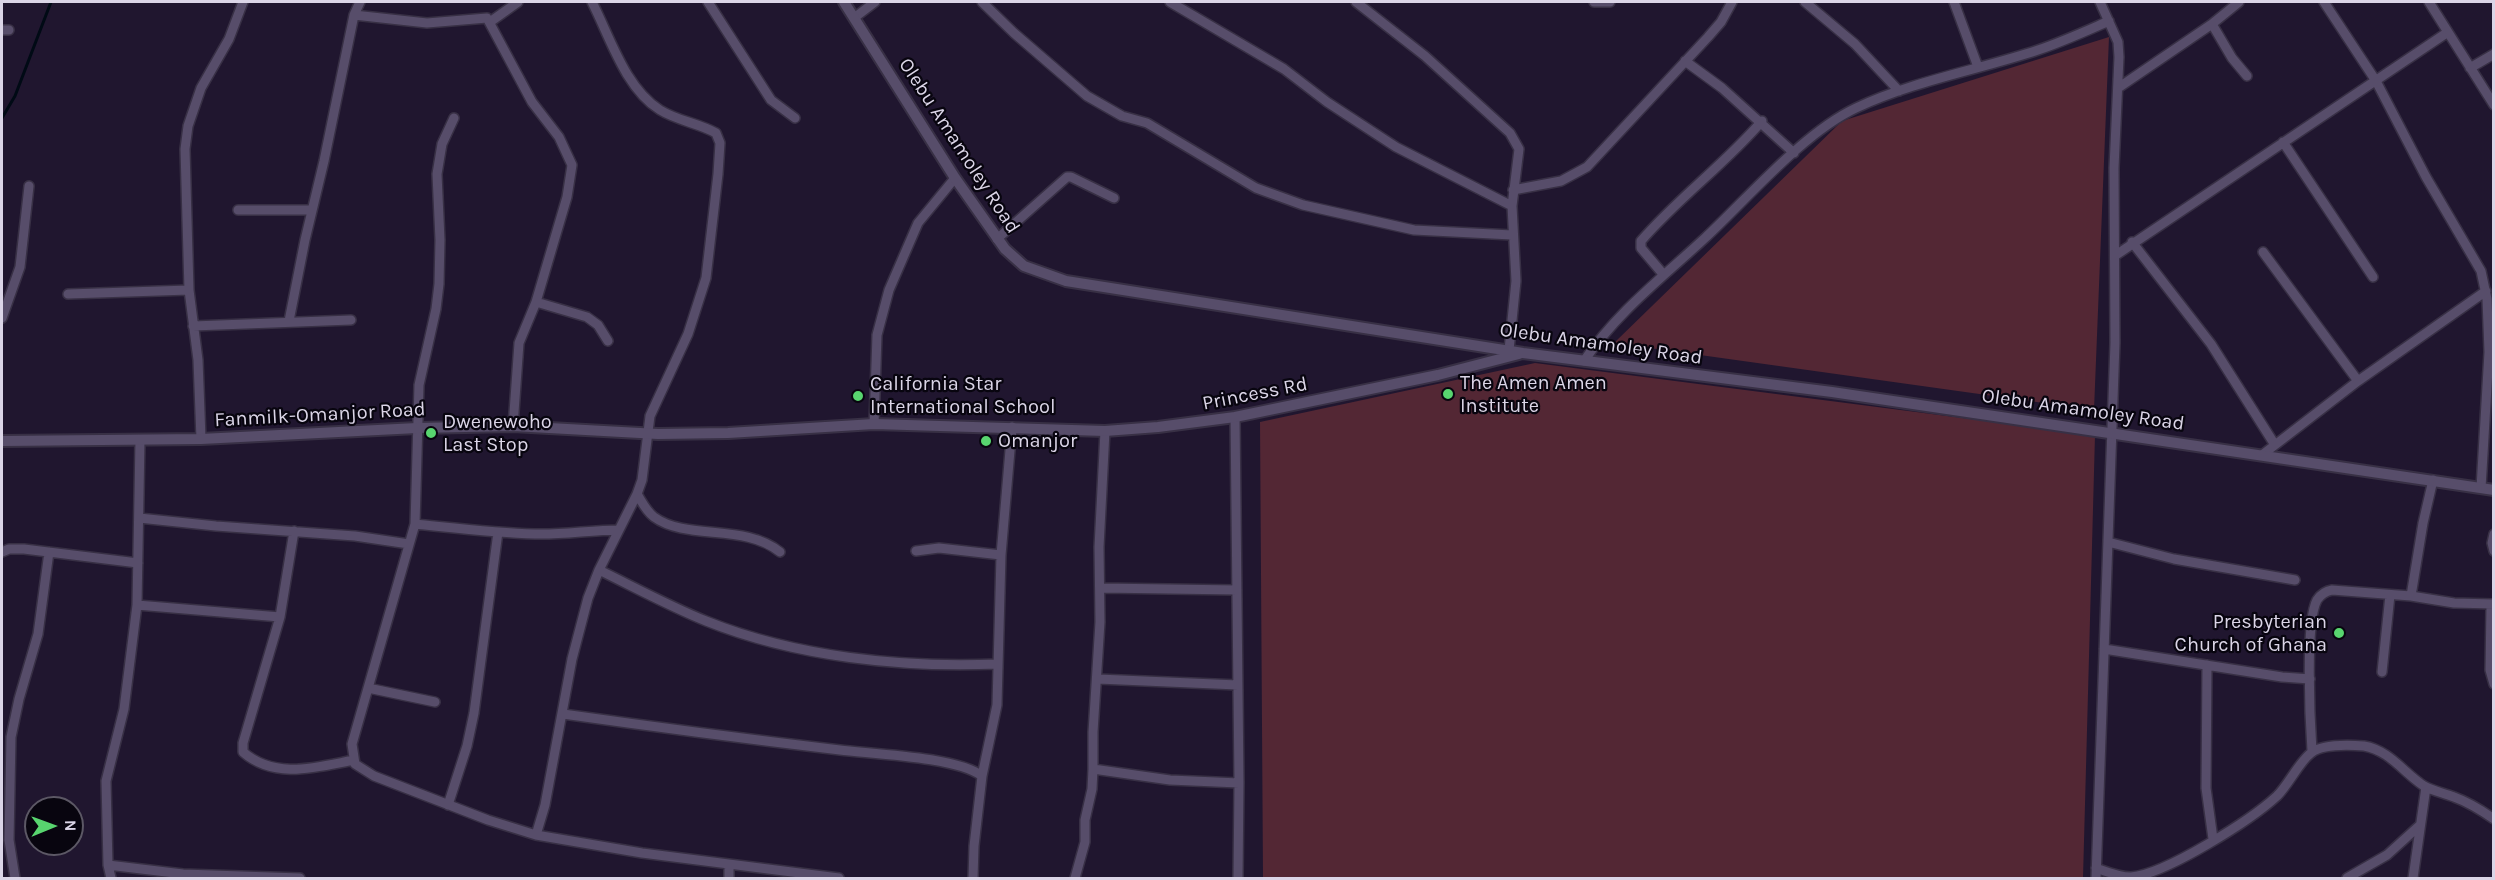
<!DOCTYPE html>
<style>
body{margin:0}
#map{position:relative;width:2495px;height:880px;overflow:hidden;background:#20162f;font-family:Karla,sans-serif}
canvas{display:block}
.frame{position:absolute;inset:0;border:3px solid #dbd5e7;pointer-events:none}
.north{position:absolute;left:24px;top:796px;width:60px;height:60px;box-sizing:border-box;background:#08050f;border:2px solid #5c5865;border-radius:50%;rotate:89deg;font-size:16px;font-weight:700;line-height:24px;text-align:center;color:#dbd5e7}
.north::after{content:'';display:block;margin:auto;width:21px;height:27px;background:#58d56f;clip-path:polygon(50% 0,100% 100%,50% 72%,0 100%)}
</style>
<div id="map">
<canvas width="2495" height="880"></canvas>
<div class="frame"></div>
<div class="north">N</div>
</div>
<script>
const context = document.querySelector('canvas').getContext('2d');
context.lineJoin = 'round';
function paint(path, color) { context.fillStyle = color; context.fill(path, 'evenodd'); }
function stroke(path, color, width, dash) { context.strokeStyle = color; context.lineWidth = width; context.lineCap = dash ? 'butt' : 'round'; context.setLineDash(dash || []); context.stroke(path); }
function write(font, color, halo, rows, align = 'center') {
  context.font = font + ' Karla,sans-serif'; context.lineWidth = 4.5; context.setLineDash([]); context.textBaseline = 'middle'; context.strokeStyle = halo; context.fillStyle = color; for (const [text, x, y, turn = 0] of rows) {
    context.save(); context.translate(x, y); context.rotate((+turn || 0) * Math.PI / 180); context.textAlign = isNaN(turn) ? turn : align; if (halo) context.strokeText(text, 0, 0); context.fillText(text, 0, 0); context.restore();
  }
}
paint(new Path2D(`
 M2109,37L2094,410L1614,343L1842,121Z
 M1535,363L2095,435L2083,878H1263L1260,422Z`), '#532734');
stroke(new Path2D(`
 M2,118L15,96L51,2`), '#000a15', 3);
const minor = new Path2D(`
 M708,2L771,100L795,118
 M982,2L1014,33L1087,96L1122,116L1147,123L1256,188L1303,205L1414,230L1512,235
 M1170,2L1284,69L1327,102L1396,147L1512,206
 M1356,2L1425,56L1510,133L1519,149L1512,206L1516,281L1509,350
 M1594,2H1610
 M1805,2L1855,44L1899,91
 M1954,2L1978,67
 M2324,2L2376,81L2426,177L2481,271L2487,299L2489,352L2481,488
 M2429,2L2494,105
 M354,15L427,23L487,18L532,102L559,137L572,165L567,197L536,302L519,343L513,426
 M854,18L875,2
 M490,22L518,2
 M2212,24L2232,58L2247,76
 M2,30H9
 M1685,61L1722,88L1794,153
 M2470,68L2494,54
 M2118,88L2212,24L2239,2
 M454,118L442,144L437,174L440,240L439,284L436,309L419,385L415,524L352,744L355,764L374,776L488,820L536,835L642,853L839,878
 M2283,142L2373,277
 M1513,190L1561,181L1587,167L1708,37L1721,22L1732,2
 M238,210H312
 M997,239L1067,177H1071L1114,198
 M2132,242L2211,344L2275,445
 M2263,252L2358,381
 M2116,255L2448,32
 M1663,274L1641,248V241C1678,198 1724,165 1762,121
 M68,294L189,290
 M536,302L587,317L598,325L608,341
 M2,318L20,267L29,186
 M289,321L305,240L324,161L354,15L360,2
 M193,326L351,320
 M1584,361C1617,312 1662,278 1705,238C1748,198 1803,133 1856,108C1913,81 1978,70 2038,50C2062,42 2086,31 2109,21
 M1235,417L1239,783L1238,878
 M874,424L877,335L889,290L918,223L955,178
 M201,439L198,360L189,290L185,149L188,126L201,88L229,39L243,2
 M2262,455L2358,381L2486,291
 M637,494C642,502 646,511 654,517C687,541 745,523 780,552
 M139,518L216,526L355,536L409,544
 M415,524C455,528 495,533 535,534C563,535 591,530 619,530
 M294,531L280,617L243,743V752C275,780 317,767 354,760
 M2494,534L2492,543L2494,551
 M2108,542L2174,559L2295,580
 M916,551L939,548L1001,555
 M2,552L9,549H24L138,563
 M599,570C634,587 669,606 706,621C796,657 902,668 998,664
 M1101,588L1237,590
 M2411,596L2423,523L2433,480
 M137,605L280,617
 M2491,605L2490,670L2494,684
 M2104,649L2282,677L2310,679
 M2207,665L2206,788L2213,839
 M2382,672L2390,595
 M1098,679L1238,685
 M368,688L435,702
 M563,714C655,727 747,739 840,750C874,754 957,757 982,776
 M2312,751C2310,722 2305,622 2317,600C2321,594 2326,591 2332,590L2411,596L2454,603L2494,604
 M1093,769L1170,780L1239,783
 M448,805L467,746L474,713L498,532
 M536,835L545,805L572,659L588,598L599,570L637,494L642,480L650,416L688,334L706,278L718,174L720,143L716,133C698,123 678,121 660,110C625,88 610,37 592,2
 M108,865L183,874L300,878
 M729,866V878
 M2096,868C2107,872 2119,877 2131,877C2166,874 2251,820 2277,796C2289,784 2299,762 2311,753C2322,744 2350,745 2364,746C2389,750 2404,773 2424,786C2433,791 2444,793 2454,797C2468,802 2481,810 2494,819
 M15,878L9,840L11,737L19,699L38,634L49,552
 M111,878L108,865L106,781L124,709L137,605L140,440
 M973,878L974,846L982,776L997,705L1001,555L1012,427
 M1075,878L1085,842V820L1092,789L1093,769V732L1100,622L1099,547L1105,431
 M2096,878L2115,343L2114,168L2119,57L2118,42L2100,2
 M2347,878L2387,855L2419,826
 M2413,878L2426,787`);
const tertiary = new Path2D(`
 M844,2L955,178L1005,249L1024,266L1066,281L1523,353L1832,392L2494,490
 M2,441L201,439L417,428L513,426L658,434L728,433L874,424L1105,431L1158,427L1235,417L1438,375L1519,354`);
stroke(minor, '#383045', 12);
stroke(tertiary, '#383045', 14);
stroke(minor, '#574d6a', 9);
stroke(tertiary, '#574d6a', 10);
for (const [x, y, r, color] of [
 [1448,394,6,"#58d56f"],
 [858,396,6,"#58d56f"],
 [431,433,6,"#58d56f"],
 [986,441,6,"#58d56f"],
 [2339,633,6,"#58d56f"]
]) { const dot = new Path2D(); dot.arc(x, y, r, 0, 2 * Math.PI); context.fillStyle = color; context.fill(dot); stroke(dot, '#08050f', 2); }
write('20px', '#dbd5e7', '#08050f', [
 ["Olebu Amamoley Road",959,146,57],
 ["Olebu Amamoley Road",1601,344,8],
 ["Princess Rd",1255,394,-11],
 ["Olebu Amamoley Road",2083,410,8],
 ["Fanmilk-Omanjor Road",320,415,-3]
]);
write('20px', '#dbd5e7', '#08050f', [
 ["The Amen Amen",1460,383],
 ["Institute",1460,406],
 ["California Star",870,384],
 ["International School",870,407],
 ["Dwenewoho",443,422],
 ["Last Stop",443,445],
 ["Omanjor",998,441],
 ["Presbyterian",2327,622,"right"],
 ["Church of Ghana",2327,645,"right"]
], 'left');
</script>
